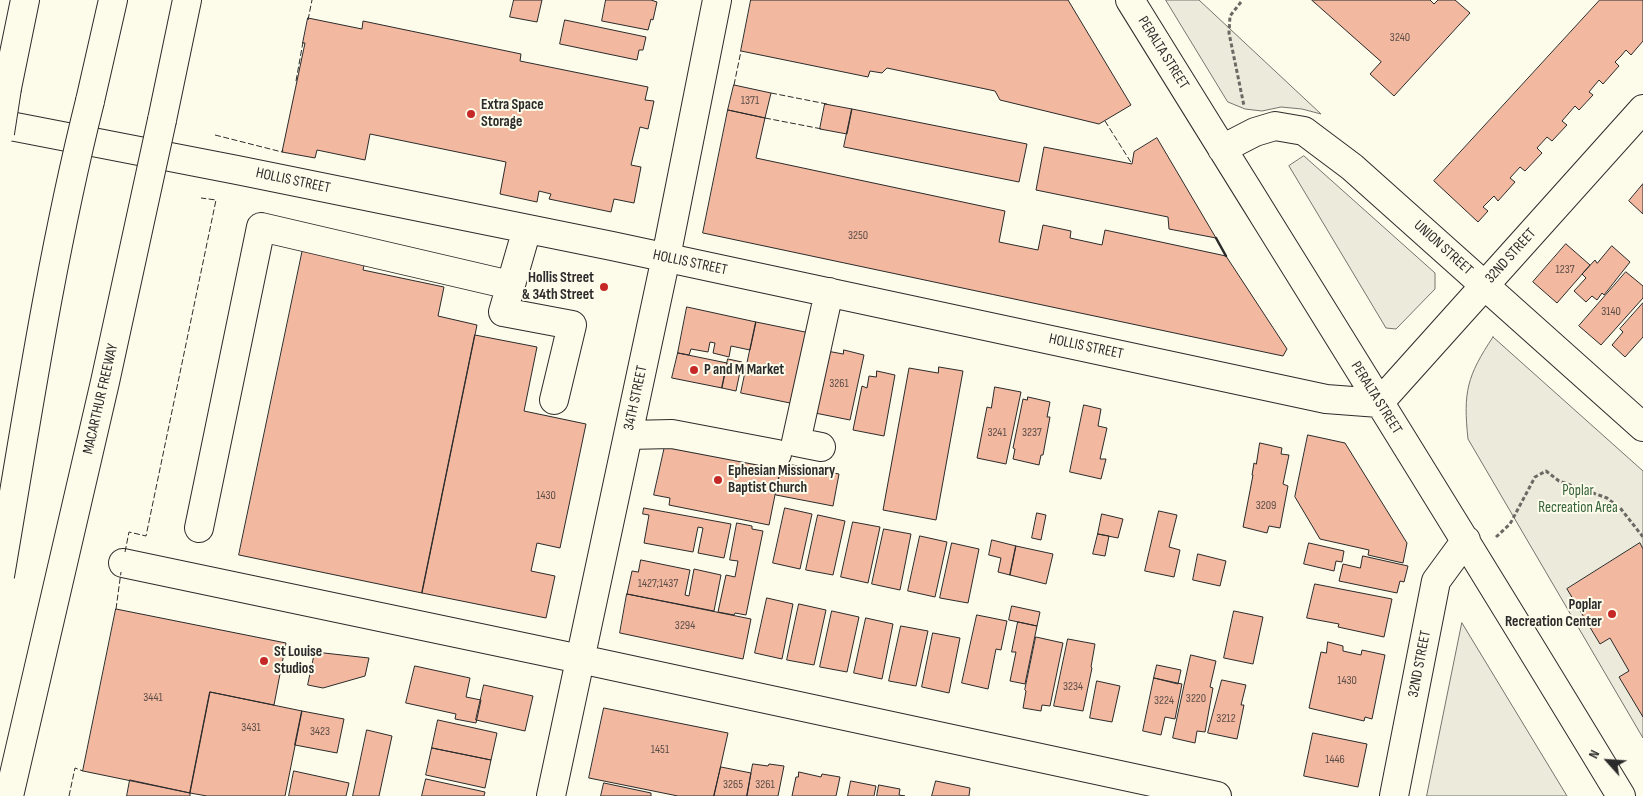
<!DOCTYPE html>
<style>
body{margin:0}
#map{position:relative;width:1643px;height:796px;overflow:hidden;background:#fdfbea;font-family:"Sofia Sans Condensed",sans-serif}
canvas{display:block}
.north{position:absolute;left:1583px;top:736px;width:50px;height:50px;-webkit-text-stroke:4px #fdfbea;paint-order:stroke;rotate:296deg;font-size:14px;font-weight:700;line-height:20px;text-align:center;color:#2b2b2b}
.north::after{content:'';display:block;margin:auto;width:18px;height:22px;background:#2b2b2b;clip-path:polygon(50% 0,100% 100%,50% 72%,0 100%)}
</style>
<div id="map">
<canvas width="1643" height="796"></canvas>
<div class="north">N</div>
</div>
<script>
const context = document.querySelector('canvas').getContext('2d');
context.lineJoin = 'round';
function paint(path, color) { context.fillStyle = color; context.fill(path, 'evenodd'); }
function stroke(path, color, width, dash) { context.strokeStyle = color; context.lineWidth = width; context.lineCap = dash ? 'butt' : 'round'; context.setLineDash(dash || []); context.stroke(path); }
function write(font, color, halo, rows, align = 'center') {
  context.font = font + ' "Sofia Sans Condensed",sans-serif'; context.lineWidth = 4; context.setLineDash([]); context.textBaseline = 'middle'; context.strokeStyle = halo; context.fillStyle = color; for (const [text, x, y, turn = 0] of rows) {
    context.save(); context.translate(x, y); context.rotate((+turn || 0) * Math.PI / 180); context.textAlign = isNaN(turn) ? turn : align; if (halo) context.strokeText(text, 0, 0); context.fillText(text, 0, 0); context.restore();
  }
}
const green = new Path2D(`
 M1166,0H1199L1321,114L1302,109L1281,107L1262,111L1245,109L1228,102Z
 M1304,156L1435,273V289L1396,329L1386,328L1289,166Z
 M1493,337L1643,471V738L1468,439C1463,392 1467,376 1493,337Z`);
paint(green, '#ecebdb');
stroke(green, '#74746e', 1);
const parking = new Path2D(`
 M1462,623L1567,796H1427Z`);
paint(parking, '#eceadb');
stroke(parking, '#74746e', 1);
const building = new Path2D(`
 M514,0H542L537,22L510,17Z
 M606,0H651L657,2L653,20L651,19L648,30L602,21Z
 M751,0H1068L1131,105L1099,124L1000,100L995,91L887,68L882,73L870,71L868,77L741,51Z
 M1312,0H1430L1434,4L1438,0H1455L1470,13L1394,96L1370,74L1381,62Z
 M1600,0H1643V41L1631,55L1626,50L1621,56L1615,62L1619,66L1603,84L1599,80L1589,92L1593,95L1579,110L1575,106L1562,121L1567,125L1552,141L1547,137L1537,148L1542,153L1525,171L1520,167L1510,178L1515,182L1498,201L1494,196L1483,207L1488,211L1478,222L1434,181Z
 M308,18L362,29L363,21L521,54L520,61L648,87L645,100L654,101L648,129L640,127L631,165L641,167L634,203L614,199L611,212L549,199L551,194L539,191L537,202L500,194L506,162L370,134L365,160L317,150L315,158L282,152L305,43H303Z
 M565,20L646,37L643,50H639L637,60L560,44Z
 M734,85L771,93L765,118L728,110Z
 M825,104L852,109L847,134L820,129Z
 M852,109L1027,144L1019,182L844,147Z
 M728,110L765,118L756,158L1005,211L999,242L1038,250L1043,225L1071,231L1070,238L1102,245L1105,230L1226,256L1287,349L1283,356L703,233Z
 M1157,138L1216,238L1169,229L1168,217L1036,190L1044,147L1132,164L1134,152Z
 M1643,184V214L1629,201Z
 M305,239L367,252L363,270L444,287L438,316L477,325L422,593L239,555Z
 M1566,244L1590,265L1557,303L1533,282Z
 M1612,246L1630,262L1604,295L1602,293L1597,300L1592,296L1586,302L1574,291L1586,278L1582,274L1595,260L1597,263Z
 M1626,272L1643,286V298L1601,345L1579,326Z
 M1643,303V337L1625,357L1612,345L1623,332L1620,329Z
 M687,307L756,322L750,350L731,346L729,357L713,353L715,343L710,342L708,352L691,349L689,355L678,353Z
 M756,322L810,333L795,404L741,393Z
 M475,335L537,347L524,411L586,424L560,548L537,543L531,571L555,576L546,618L422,593Z
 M844,350L864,355L850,420L815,413L827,351L843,354Z
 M678,353L727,363L722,388L672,378Z
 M728,359L742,362L736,391L722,388Z
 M939,367L963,371L936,520L883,510L909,368L938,373Z
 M877,371L895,375L884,436L853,430L862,386L867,388L869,376L876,377Z
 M995,387L1021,392L1006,464L977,458L987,407L991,408Z
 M1028,397L1050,402L1047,417H1050L1043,455H1041L1039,465L1013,459L1015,449L1013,448L1023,399L1027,400Z
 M1084,405L1101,409L1098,426L1107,428L1100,459H1106L1101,479L1070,472Z
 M1308,435L1345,443L1407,543L1403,563L1368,555L1369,550L1320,539L1295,497Z
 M1260,443L1282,448L1281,454L1289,455L1283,484L1288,486L1280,528L1269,526L1267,533L1243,527L1253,475H1252L1254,463L1256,464Z
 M665,446L781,465L769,525L669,505L670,498L654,495Z
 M782,463L839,474L833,506L776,495Z
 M644,508L731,524L724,558L698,553L703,528L698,527L693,552L644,543L649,515L643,514Z
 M785,508L812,514L800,569L773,563Z
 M1159,511L1177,515L1169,547L1180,550L1174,577L1145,571Z
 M1037,513L1046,515L1041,540L1032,538Z
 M1102,514L1123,519L1118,538L1098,534Z
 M818,515L845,521L833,575L806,570Z
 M853,522L880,527L868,583L841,577Z
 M737,523L752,526V529L763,531L746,615L735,613L734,615L718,612L726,575L735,577L738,561L730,560Z
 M884,529L911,534L900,590L872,584Z
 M1098,534L1109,536L1105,556L1093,554Z
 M920,536L947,542L935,597L908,591Z
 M992,540L1016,546L1010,575L998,572L1001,558L989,555Z
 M952,543L979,549L968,603L940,598Z
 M1309,543L1344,551L1342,562L1336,561L1334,571L1304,564Z
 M1640,543L1643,549V717L1619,677L1629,671L1610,638L1600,644L1567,589Z
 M1016,546L1053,554L1046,584L1010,575Z
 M1198,554L1226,561L1220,586L1193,580Z
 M1363,556L1408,566L1404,582L1400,581L1397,593L1339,581L1343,564L1360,568Z
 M641,560L690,570L685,595L689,596L694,569L721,575L714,611L627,594L632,571L638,572Z
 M1315,584L1392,599L1384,637L1338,627L1339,624L1307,618Z
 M627,594L751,619L743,659L620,633Z
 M767,598L793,604L782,659L755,653Z
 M799,604L826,610L814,665L787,660Z
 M1012,606L1040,612L1037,626L1009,620Z
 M116,609L286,643L274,705L210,692L190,793L83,771Z
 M832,611L859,617L847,672L820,667Z
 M1234,611L1263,617L1253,664L1224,658Z
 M977,615L1007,621L1001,650L996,649L988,689L962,683Z
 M866,618L893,624L882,679L854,673Z
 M1018,622L1037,626L1025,684L1010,681L1016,652H1012Z
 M901,626L928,631L916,686L889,681Z
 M933,633L960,638L949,693L922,687Z
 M1036,637L1063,643L1050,706L1042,705L1041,711L1023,708L1026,691L1025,690Z
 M1068,639L1095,644L1091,667L1092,668L1083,711L1054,706Z
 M1328,642L1343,646V651L1361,655L1362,650L1385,655L1372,719L1365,717L1364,721L1309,708L1321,652L1326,653Z
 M315,652L369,658L365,676L323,688L308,685Z
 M1191,655L1216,661L1210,687L1213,688L1205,732L1197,731L1195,743L1173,738Z
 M1157,665L1181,670L1178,684L1154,678Z
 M415,666L470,678L466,697L481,700L476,723L455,719L456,714L406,703Z
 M1154,678L1182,684L1175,719L1165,717L1161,735L1143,731Z
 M1222,680L1246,685L1241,705H1244L1237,739L1208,733Z
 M1097,681L1120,686L1112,722L1090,718Z
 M484,685L533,696L525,731L476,720Z
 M210,692L302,711L285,796H207L190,793Z
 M604,708L728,733L714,796H678L589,778Z
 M302,711L344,719L337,753L295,745Z
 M438,720L497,733L491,760L432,748Z
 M367,730L392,736L379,796H353Z
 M1313,733L1367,744L1358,787L1304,776Z
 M432,748L491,760L485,788L426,775Z
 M753,764L768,766L769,764L784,766L778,796H747Z
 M721,767L751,773L747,796H714Z
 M294,771L349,783L346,796H289Z
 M799,772L821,777L822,774L840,777L836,796H792L796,777H798Z
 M426,779L485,792L484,796H422Z
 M130,780L190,793V796H127Z
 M851,781L876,786L874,796H848Z
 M936,781L970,788L969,796H932Z
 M604,783L651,793V796H601Z
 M879,785L900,789L899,795L905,796H877Z`);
paint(building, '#f2b8a0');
stroke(building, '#2b2b2b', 1);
const minor = new Path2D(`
 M1130,0C1294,265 1460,529 1621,796
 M0,124L237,170L612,246L1326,399L1379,403
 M1222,149L1255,132L1275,126L1304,131L1352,167L1643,427
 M527,229L503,312L572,325L554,400
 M1379,403L1643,109
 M628,435L672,434L777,454
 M821,447L796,442L829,292
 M199,528L261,227L510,285
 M123,563L580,659L1217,796
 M551,796L666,257L717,0
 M1394,796L1436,581L1466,540`);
const highway = new Path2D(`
 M7,88L25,0
 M90,101L113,0
 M162,120L187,0`);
stroke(minor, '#2b2b2b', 30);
stroke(highway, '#2b2b2b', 30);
stroke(new Path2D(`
 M1241,2L1230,16L1229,33L1244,106
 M1496,537L1510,524L1535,477L1546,471L1559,481L1607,498L1621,509L1643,537`), '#6a6964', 3, [4, 2.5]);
stroke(minor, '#fdfbea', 28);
stroke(highway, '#fdfbea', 28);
const highwayBridge = new Path2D(`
 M0,133L7,88
 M0,576C27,417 51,257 90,101
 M9,796L105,382L162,120`);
stroke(highwayBridge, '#2b2b2b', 30, []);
stroke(highwayBridge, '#fdfbea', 28);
stroke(new Path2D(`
 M308,20L312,0
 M296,81L303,42
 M734,85L741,51
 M771,93L827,104
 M765,118L822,129
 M1105,121L1132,164
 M215,135L282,152L283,150
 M125,552L129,532L146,536L216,200L201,198
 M116,609L121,572
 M69,796L75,768L83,771`), '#2b2b2b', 1, [6, 2.5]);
stroke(new Path2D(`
 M1216,238L1226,256`), '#2b2b2b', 2.5);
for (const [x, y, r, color] of [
 [471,114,5,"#c62828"],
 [604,287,5,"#c62828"],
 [694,370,5,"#c62828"],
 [718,480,5,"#c62828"],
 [1612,614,5,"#c62828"],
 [264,661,5,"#c62828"]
]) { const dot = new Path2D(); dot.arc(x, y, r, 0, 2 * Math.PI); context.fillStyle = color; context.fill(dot); stroke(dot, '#fdfbea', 2); }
write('12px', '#5d4e48', null, [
 ["3240",1400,38],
 ["1371",750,101],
 ["3250",858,236],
 ["1237",1565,270],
 ["3140",1611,312],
 ["3261",839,384],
 ["3241",997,433],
 ["3237",1032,433],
 ["1430",546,496],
 ["3209",1266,506],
 ["1427;1437",658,584],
 ["3294",685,626],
 ["1430",1347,681],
 ["3234",1073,687],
 ["3441",153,698],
 ["3220",1196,699],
 ["3224",1164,701],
 ["3212",1226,719],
 ["3431",251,728],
 ["3423",320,732],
 ["1451",660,750],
 ["1446",1335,760],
 ["3265",733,785],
 ["3261",765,785]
]);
write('15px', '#2b2b2b', '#fdfbea', [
 ["PERALTA STREET",1163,53,58],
 ["HOLLIS STREET",293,181,12],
 ["UNION STREET",1443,248,42],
 ["32ND STREET",1511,256,-48],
 ["HOLLIS STREET",690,263,12],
 ["HOLLIS STREET",1086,347,12],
 ["34TH STREET",636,398,-78],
 ["PERALTA STREET",1376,398,58],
 ["MACARTHUR FREEWAY",101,399,-77],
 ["32ND STREET",1420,664,-79]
]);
write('bold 15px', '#2b2b2b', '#fdfbea', [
 ["Extra Space",481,105],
 ["Storage",481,122],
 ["Hollis Street",594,278,"right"],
 ["& 34th Street",594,295,"right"],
 ["P and M Market",704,370],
 ["Ephesian Missionary",728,471],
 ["Baptist Church",728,488],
 ["Poplar",1602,605,"right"],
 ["Recreation Center",1602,622,"right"],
 ["St Louise",274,652],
 ["Studios",274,669]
], 'left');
write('15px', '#34623c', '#fdfbea', [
 ["Poplar",1578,491],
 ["Recreation Area",1578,508]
]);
</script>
